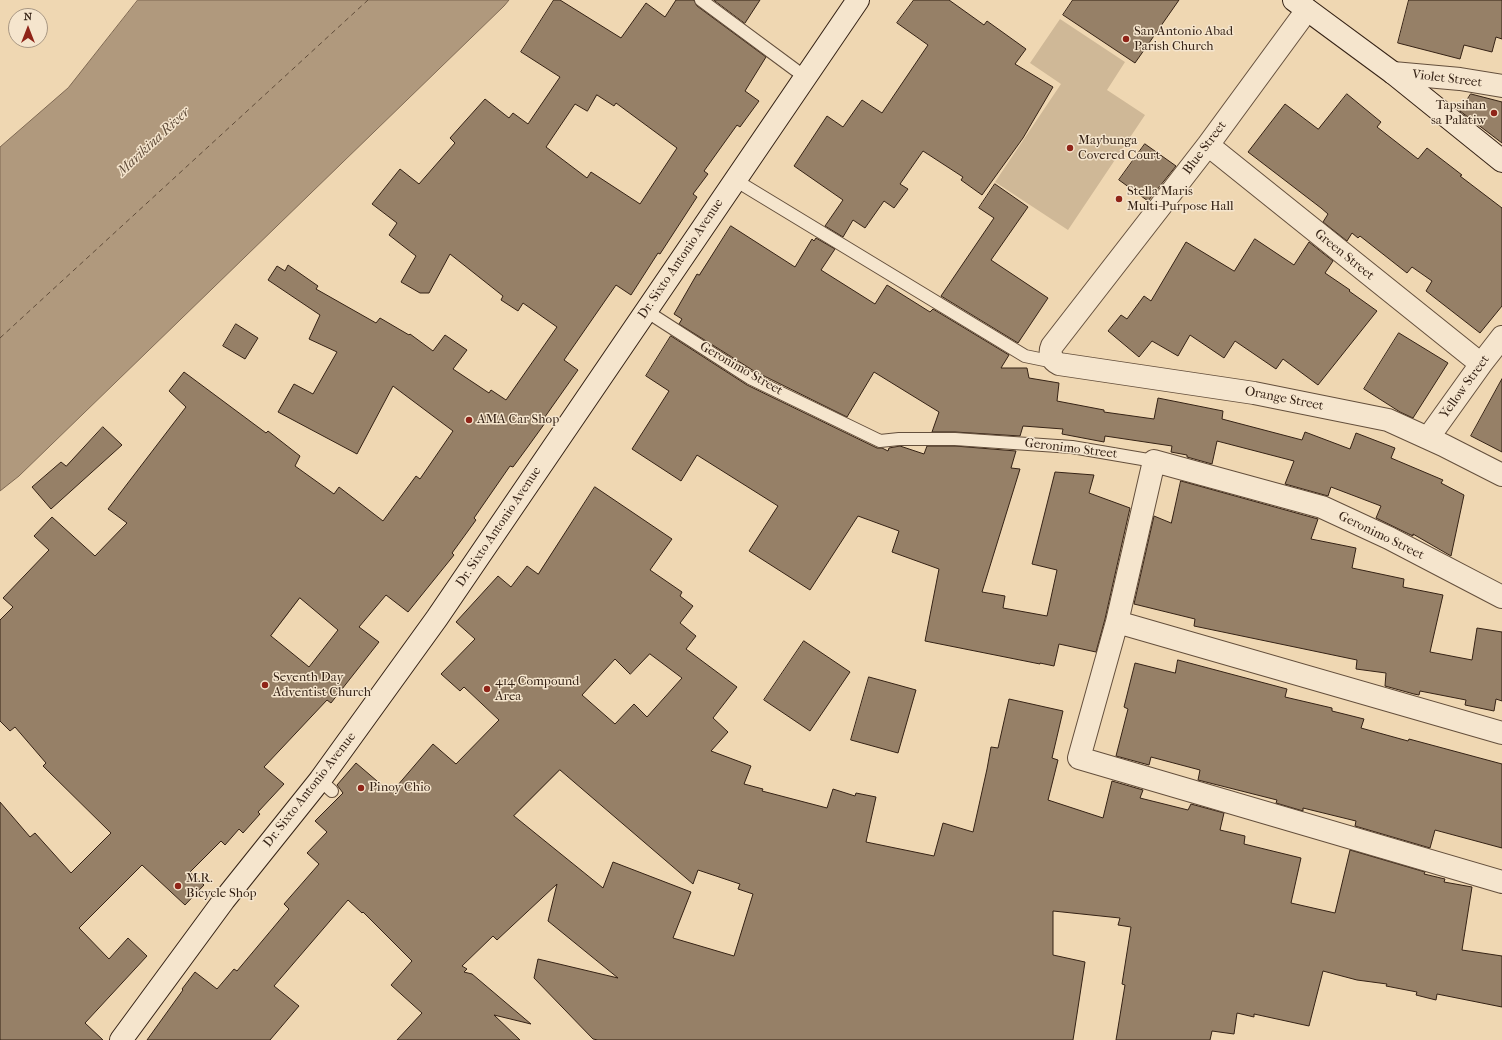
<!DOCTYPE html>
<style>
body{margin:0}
#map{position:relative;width:1502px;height:1040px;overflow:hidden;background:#efd7b2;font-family:"IM FELL French Canon",serif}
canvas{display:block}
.north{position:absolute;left:8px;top:8px;width:40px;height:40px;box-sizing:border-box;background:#f5e5cd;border:1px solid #a89783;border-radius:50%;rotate:0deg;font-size:11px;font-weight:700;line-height:16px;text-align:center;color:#352215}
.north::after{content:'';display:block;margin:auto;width:14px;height:18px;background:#8f2418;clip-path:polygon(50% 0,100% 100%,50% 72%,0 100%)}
</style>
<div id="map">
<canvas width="1502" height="1040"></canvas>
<div class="north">N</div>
</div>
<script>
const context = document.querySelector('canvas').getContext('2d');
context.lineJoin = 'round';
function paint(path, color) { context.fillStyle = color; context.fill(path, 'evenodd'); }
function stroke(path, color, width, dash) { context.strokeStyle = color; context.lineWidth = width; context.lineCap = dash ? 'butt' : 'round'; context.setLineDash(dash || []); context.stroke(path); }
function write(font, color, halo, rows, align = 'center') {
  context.font = font + ' "IM FELL French Canon",serif'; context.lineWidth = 3; context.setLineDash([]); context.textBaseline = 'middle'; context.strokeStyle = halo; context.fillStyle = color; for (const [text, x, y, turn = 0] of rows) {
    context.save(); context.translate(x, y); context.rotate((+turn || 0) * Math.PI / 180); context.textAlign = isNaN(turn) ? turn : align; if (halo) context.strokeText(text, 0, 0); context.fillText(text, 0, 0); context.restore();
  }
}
paint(new Path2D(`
 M1060,19L1125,62L1107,90L1145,115L1068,230L995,182L1061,84L1030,63Z`), '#cfb897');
const water = new Path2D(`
 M138,0H509L504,6L19,476L0,491V147L68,88Z`);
paint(water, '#b0997d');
stroke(water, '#7f6953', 1);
stroke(new Path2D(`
 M0,338L368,0`), '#604c39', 1, [5, 4]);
const building = new Path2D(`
 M554,0H560L621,38L646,3L665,17L676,0H694L697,6L766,57L745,91L759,101L740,127L737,125L704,171L708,174L693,194L697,197L660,254L658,253L631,295L616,285L564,360L578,370L542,421L545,423L527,448L513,467L510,466L474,518L476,520L452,553L454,555L408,612L386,595L359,627L379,642L331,703L327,700L264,767L284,784L258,812L260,814L243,833L239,829L225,845L221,841L190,872L204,885L185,905L142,865L79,928L109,959L128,938L147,956L85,1023L103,1040H0V802L30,837L35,833L71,873L111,833L43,766L46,763L15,727L10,731L0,721V620L13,607L3,598L49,550L34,536L52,517L95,556L127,523L108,509L186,407L169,391L184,372L266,433L268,431L300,456L295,466L334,494L339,487L383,521L416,476L420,479L453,431L393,386L357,454L278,412L294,384L313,394L337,352L309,339L320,315L268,280L277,266L285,271L288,265L318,286L316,289L376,323L380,318L409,335L410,334L433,351L445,335L467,350L453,369L489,393L491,390L506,400L557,327L523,303L518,311L501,300L503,296L450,254L429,293H420L401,282L416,256L389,235L397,223L372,204L400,169L419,184L455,143L450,138L485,99L509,118L513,113L528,124L560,77L521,52ZM597,95L614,106L616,103L677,148L640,204L591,172L587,178L546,147L575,104L587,111ZM300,598L338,630L309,667L271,636Z
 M714,0H760L745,23Z
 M914,0H949L984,25L987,21L1026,49L1015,64L1053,87L1023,138L982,195L961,180L963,177L923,151L900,184L908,189L894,208L884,201L865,228L853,220L843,237L825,226L843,200L794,166L827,116L843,127L862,100L882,113L928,45L897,23Z
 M1073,0H1179L1135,63L1063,15Z
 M1409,0H1502V39L1496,37L1492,52L1464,45L1460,59L1398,43Z
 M1347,94L1381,122L1377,127L1418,159L1427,148L1462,175L1460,176L1502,208V306L1480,333L1426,291L1432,281L1412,267L1407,273L1360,236L1358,238L1352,233L1347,241L1323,222L1328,214L1321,208L1248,152L1285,104L1318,129Z
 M1471,94L1502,102V143L1460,111Z
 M1145,144L1176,166L1148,201L1119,180Z
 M995,184L1028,207L991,260L1048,298L1018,343L941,296L994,218L979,208Z
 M731,226L795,267L812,239L814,241L816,238L835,249L821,270L875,304L887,285L930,312L933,309L1009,355L1001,368H1027L1029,378L1059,383L1057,401L1104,410V412L1154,419L1158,398L1223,411L1222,419L1302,440L1305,432L1350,449L1356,433L1395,448L1391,458L1443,480L1441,483L1464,495L1451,556L1413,534V536L1376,518L1381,506L1331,487L1328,496L1285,484L1294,461L1217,441L1212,464L1187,457V455L1171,452L1172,446L1105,436L1104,442L1062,434L1063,429L1023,426L1020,436L955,432H932L939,412L874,372L847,417L754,371L679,324L682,319L674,314L697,274L699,275Z
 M1255,239L1294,265L1309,242L1333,261L1325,273L1350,290L1349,291L1377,311L1318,385L1283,359L1276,369L1235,341L1224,358L1190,335L1178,356L1152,341L1139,357L1108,331L1121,315L1127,319L1144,296L1151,301L1186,242L1234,271Z
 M236,324L258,338L245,359L223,346Z
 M1399,333L1448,363L1413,418L1400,412L1364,389Z
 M671,336L747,385L877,448H882L888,451L889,448L900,446L924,454L927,446H955L1016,451L1011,468L1020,469L982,592L1005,596L1003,608L1047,616L1057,570L1032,564L1055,472L1094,475L1089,493L1130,508L1105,619L1096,652L1059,644L1054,666L1040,663V664L925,641L939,569L892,552L899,531L858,516L810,590L749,551L778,506L697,455L681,481L632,449L669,391L646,376Z
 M1502,379V452L1471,436Z
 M103,427L122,445L51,509L32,487L61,462L66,466Z
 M1181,481L1318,519L1311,539L1356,548L1352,568L1404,579L1403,587L1443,595L1430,652L1472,660L1477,628L1502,632V701L1496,699L1494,711L1465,705L1466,700L1420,691L1419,695L1414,694L1385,686L1386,673L1356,669L1357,660L1194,626L1195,619L1134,604L1154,516L1171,523Z
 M595,487L672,539L650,570L682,592L680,596L693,606L680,623L696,636L686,649L737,687L713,718L728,732L711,751L751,766L744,784L763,789L762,791L827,808L833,789L855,796L856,793L876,797L866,842L934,856L943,823L973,832L987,769L991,747L998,748L1009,699L1063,711L1052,758L1058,760L1048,800L1103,818L1112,781L1143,790L1140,798L1188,810L1191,804L1224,813L1220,830L1245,836L1244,844L1301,858L1291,903L1335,913L1350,850L1425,872L1424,874L1445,879L1444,882L1472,887L1462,950L1502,956V1007L1437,994L1436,1000L1416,995L1417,992L1386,986L1387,984L1357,980L1323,971L1309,1026L1254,1014V1017L1237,1013L1234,1034L1212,1031L1210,1040H1116L1125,985L1122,984L1131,927L1118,925L1120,918L1053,911V955L1085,962L1073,1040H598L593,1039L534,978L538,959L618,978L548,921L557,884L497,940L493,936L462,966L467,969L464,972L472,974L531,1024L494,1015L520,1040H397L422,1013L391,985L412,961L363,912L362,913L348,900L274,986L299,1006L270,1040H147L183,990L182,989L195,972L217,989L234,969L237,971L289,909L284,904L319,864L307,853L327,832L315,821L343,793L337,785L356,763L391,793L433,744L456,764L499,720L464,687L460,691L441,674L475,639L456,622L498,576L511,587L527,566L538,574ZM650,654L682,678L647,717L634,704L615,724L582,695L615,659L630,674ZM560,770L693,884L698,870L740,884L738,889L753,894L734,956L673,938L691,892L613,862L603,888L514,816Z
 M804,641L850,672L810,731L764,700Z
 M1178,660L1287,689L1285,697L1332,708V711L1364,719L1361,728L1408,741L1409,739L1502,764V848L1435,830L1430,848L1355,826L1356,821L1303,808V811L1276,803L1277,800L1198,780L1200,770L1151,757L1149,765L1116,756L1128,709L1124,707L1135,663L1175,673Z
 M869,677L916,690L898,753L851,740Z`);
paint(building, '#968067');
stroke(building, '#352215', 1);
const lane = new Path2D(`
 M701,0L805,77
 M735,180L1025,356L1054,362
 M646,311L750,378L880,441L899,439H955L1072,447L1154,461
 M320,780L332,791`);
const street = new Path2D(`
 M1307,10L1208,145L1052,346C1049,353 1051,360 1059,364L1254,393L1388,420L1443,445L1502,475
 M1393,73L1460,79L1502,86
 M1208,145L1481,364
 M1428,438L1481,364L1502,337
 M1502,597L1389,538L1322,507L1154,461L1117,622L1079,758L1502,882
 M1117,622L1502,733`);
const secondary = new Path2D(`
 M1294,0L1393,73L1502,161
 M121,1040L224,900L320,780L437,618L858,0`);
stroke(lane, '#644f3c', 14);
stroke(street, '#644f3c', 24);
stroke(secondary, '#352215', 24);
stroke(lane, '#f5e5cd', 12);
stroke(street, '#f5e5cd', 22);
stroke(secondary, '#f5e5cd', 22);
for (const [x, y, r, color] of [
 [1126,39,4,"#8f2418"],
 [1494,113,4,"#8f2418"],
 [1070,148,4,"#8f2418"],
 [1119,199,4,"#8f2418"],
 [469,420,4,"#8f2418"],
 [265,685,4,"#8f2418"],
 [487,689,4,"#8f2418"],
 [361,788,4,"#8f2418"],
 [178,886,4,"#8f2418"]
]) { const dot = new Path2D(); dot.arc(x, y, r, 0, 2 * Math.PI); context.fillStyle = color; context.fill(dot); stroke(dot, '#f5e5cd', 1.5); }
write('13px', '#352215', '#f5e5cd', [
 ["San Antonio Abad",1134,32],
 ["Parish Church",1134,47],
 ["Tapsihan",1486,106,"right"],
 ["sa Palatiw",1486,121,"right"],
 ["Maybunga",1078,141],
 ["Covered Court",1078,156],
 ["Stella Maris",1127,192],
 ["Multi-Purpose Hall",1127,207],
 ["AMA Car Shop",477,420],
 ["Seventh Day",273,678],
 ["Adventist Church",273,693],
 ["414 Compound",495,682],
 ["Area",495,697],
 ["Pinoy Chio",369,788],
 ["M.R.",186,879],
 ["Bicycle Shop",186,894]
], 'left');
write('13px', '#352215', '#f5e5cd', [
 ["Violet Street",1447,79,7],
 ["Blue Street",1205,148,-53],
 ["Green Street",1344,255,39],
 ["Dr. Sixto Antonio Avenue",681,259,-56],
 ["Geronimo Street",741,369,30],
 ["Yellow Street",1465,387,-54],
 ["Orange Street",1284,399,11],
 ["Geronimo Street",1071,449,7],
 ["Dr. Sixto Antonio Avenue",499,527,-56],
 ["Geronimo Street",1381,536,26],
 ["Dr. Sixto Antonio Avenue",310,790,-52]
]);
write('italic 14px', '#604c39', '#f5e5cd', [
 ["Marikina River",154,142,-43]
]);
</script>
